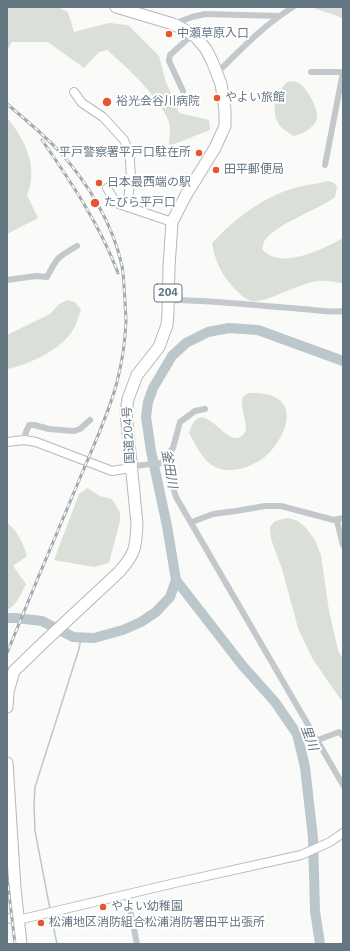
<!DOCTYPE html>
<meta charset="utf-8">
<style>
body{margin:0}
#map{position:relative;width:350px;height:951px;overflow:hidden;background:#fafaf8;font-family:"IBM Plex Sans",sans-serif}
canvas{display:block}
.frame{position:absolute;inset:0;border:8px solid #657683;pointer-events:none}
</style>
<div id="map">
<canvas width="350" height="951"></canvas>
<div class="frame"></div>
</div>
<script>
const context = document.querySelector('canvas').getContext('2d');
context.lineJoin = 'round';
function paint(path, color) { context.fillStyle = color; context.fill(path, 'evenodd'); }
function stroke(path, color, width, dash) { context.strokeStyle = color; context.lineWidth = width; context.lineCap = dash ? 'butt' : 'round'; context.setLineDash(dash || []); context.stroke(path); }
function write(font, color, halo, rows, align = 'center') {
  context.font = font + ' "IBM Plex Sans","Noto Sans JP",sans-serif'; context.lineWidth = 4; context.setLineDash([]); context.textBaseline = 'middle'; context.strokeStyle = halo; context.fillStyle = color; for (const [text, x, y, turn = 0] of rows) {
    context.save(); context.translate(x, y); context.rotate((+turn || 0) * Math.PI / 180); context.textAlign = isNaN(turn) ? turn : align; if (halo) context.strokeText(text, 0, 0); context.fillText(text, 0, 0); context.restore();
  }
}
paint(new Path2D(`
 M7,7H58L68,12L74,32L109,23L128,25L159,56L166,82L179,113L209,120L210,130L169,146C169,140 170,133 170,127C167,104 125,65 107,50L99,52L84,68L48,42H12L7,50Z
 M312,7H343V19C333,13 322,12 312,7Z
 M287,82C289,82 293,81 296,82C306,84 321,112 316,121C312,129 301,135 293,136C290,133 285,131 282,128C269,114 275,94 287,82Z
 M7,118C25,139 39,168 27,195L38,218L7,234Z
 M328,181L334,183L337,187L335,197C316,211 278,223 265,240C263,243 263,246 262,249C280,271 323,249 343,238V283C333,282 323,279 313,282C299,284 263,304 252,301C246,300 241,295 237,291C222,276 216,264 212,243C235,219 261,198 294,188C305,185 317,184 328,181Z
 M68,300L75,302L81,310C78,318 76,326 71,333C58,351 28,365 7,369V335L50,314L59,304Z
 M249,393C258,393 270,393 278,399C297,412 281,441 269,453C257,466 231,475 215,467C203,461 195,444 189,433C200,394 223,441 237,438C257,434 236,407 244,396C245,395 247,394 249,393Z
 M87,488L100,496L112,499L120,512V521L109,563L94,567L54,560L79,494Z
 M288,518L298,521L306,528L315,540L321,555L329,611L338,650L343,660V703L312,658L298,628L282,569L271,539L270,527L275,521Z
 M7,523C18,530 23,544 27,556L13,566L26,584C21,594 17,605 7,610Z`), '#dadfd7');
stroke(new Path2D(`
 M50,909L35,831L34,806L35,787L79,649L81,638
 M51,915L57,944`), '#bbc7cb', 1.5);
stroke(new Path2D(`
 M176,580L242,665L275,702L297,734L305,767L313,838L315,911L320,944
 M7,618H16L42,621L73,637L94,638L123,630L141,622L156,612L170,597L176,580L167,526L151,451L146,417L148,402L153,388L172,356L186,343L208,332L229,328L258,330L343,361`), '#bbc7cb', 10);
const secondary = new Path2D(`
 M74,92L82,103L103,117L124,140L130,156V162L131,177L127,207
 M107,188L116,203L172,222
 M7,442L24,440L36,442L112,471L131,468
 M7,918L18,920L175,883L301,855L330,842L343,833`);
const highway = new Path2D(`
 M7,707L8,692L14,671L44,642L119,572C135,554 136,548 137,524L126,412L128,399L137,375L159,347L167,325L168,312L169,267L172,222L186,195L215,148L225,126V110L221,84L212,61L206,49L193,34L173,24L116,7
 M7,763L15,888L21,944`);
stroke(secondary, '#b3babf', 10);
stroke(highway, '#b4b9bd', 13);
stroke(new Path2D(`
 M173,24L192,17L205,14L279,16
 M311,72H343
 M217,73C241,49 264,25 293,7
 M183,91L169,61L170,55L193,34
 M325,165L343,72
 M7,280L36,276L47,277C57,257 58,257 77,246
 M168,300C213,300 258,306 303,309C317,310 329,313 343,311
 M24,440L26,432L29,425H34L49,429L74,431L80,429L90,420
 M166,464L168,454L173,448L180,422L195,411L205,409
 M131,468L134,466L161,463L166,464L176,497L343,785
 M334,520L337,521L343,545
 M192,522L213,514L236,511L265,506H281L334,520L343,518
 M318,740L339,732L343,736
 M127,894L137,944`), '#c3c8cc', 6);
stroke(secondary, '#fff', 8);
stroke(highway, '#fff', 11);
const rail = new Path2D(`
 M7,104C25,119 43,134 59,151C88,183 113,224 122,266C124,277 124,289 125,300C125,307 126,314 126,322C125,342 122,363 117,382C109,413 95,442 83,471C57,532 32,592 7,653
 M42,140C71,182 100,225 118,273
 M7,877L15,944`);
stroke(rail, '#a2aab0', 3);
stroke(rail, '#fff', 1.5, [4.5]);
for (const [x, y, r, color] of [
 [169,34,4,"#e4572e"],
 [217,98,4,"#e4572e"],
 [107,102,5,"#e4572e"],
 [199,153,4,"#e4572e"],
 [216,170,4,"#e4572e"],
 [99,183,4,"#e4572e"],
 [95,203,5,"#e4572e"],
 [103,907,4,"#e4572e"],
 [41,923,4,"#e4572e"]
]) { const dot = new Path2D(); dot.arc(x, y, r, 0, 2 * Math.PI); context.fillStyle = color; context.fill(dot); stroke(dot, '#fff', 1.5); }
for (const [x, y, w] of [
 [168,293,28]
]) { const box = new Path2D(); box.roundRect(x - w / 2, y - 9, w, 18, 3); context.fillStyle = '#fff'; context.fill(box); stroke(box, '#657683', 1); }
write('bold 11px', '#657683', null, [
 ["204",168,293]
]);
write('12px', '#657683', '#fff', [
 ["中瀬草原入口",177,34],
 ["やよい旅館",225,98],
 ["裕光会谷川病院",116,102],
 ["平戸警察署平戸口駐在所",191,153,"right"],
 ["田平郵便局",224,170],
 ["日本最西端の駅",107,183],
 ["たびら平戸口",104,203],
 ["やよい幼稚園",111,907],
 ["松浦地区消防組合松浦消防署田平出張所",49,923]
], 'left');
write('12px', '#657683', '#fff', [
 ["国道204号",129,435,-93]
]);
write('italic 13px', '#60757c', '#fff', [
 ["釜田川",169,469,80],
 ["里川",309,738,70]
]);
</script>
